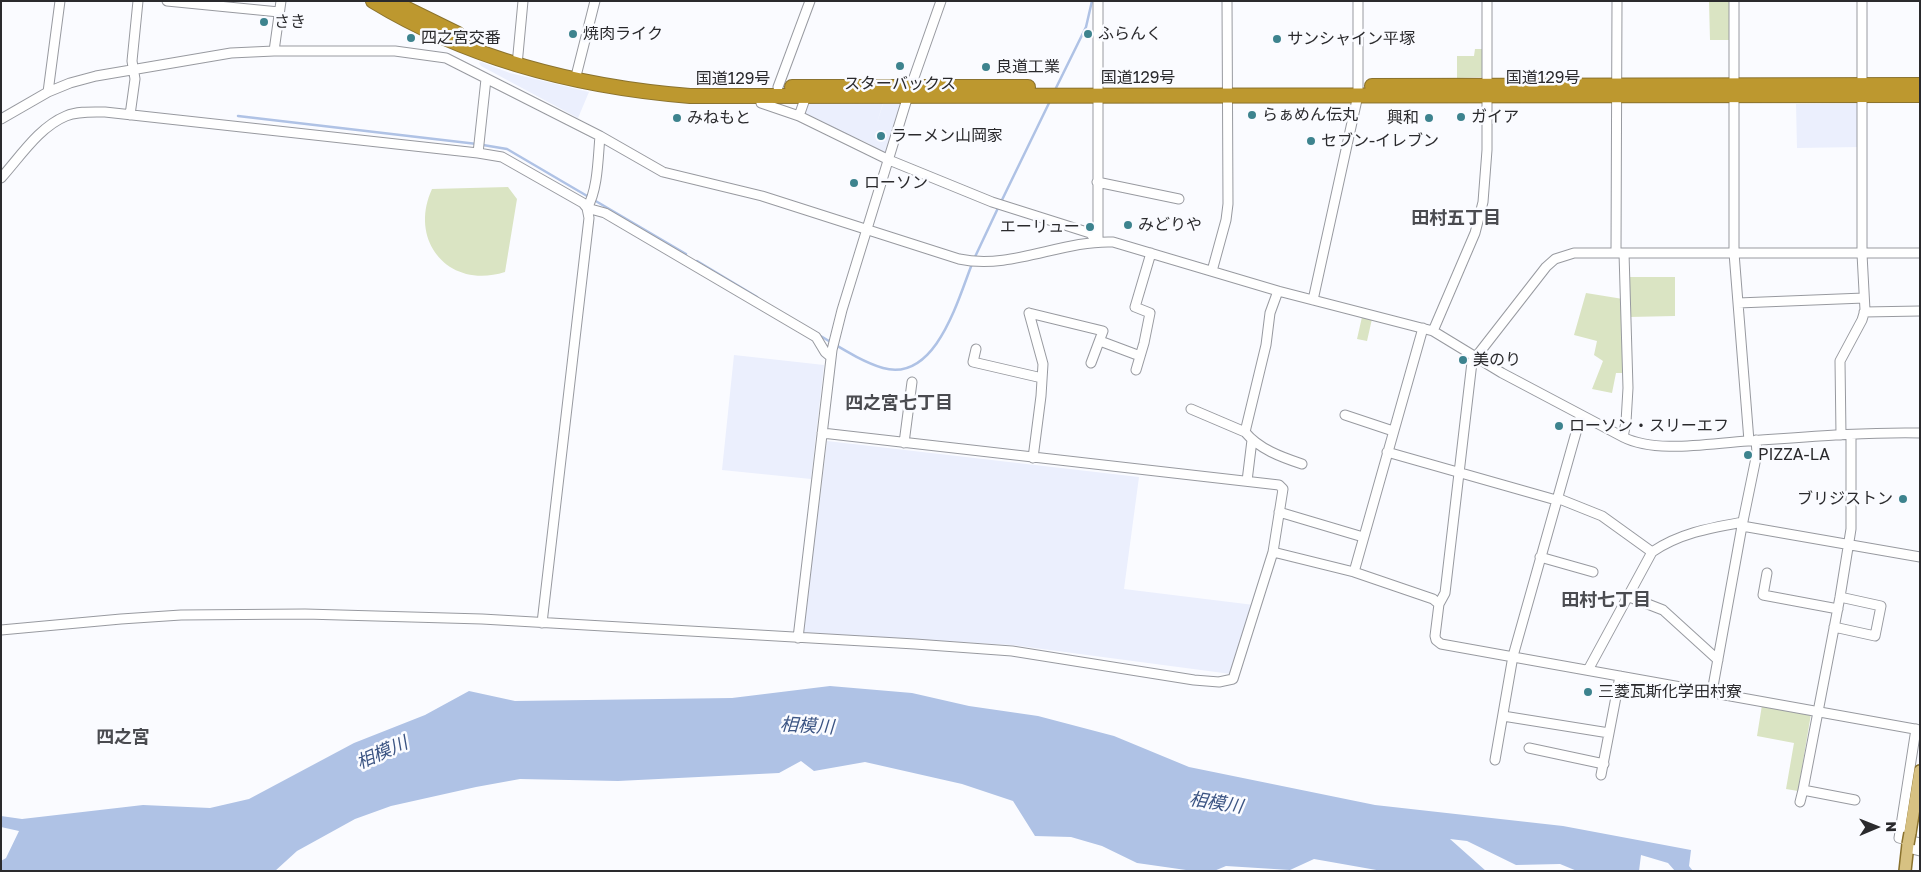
<!DOCTYPE html>
<meta charset="utf-8">
<style>
body{margin:0}
#map{position:relative;width:1921px;height:872px;overflow:hidden;background:#fafbff;font-family:"Golos Text",sans-serif}
canvas{display:block}
.frame{position:absolute;inset:0;border:2px solid #2a2a2d;pointer-events:none}
.north{position:absolute;left:1851px;top:802px;width:50px;height:50px;-webkit-text-stroke:4px #fafbff;paint-order:stroke;rotate:89deg;font-size:14px;font-weight:700;line-height:20px;text-align:center;color:#2a2a2d}
.north::after{content:'';display:block;margin:auto;width:18px;height:22px;background:#2a2a2d;clip-path:polygon(50% 0,100% 100%,50% 72%,0 100%)}
</style>
<div id="map">
<canvas width="1921" height="872"></canvas>
<div class="frame"></div>
<div class="north">N</div>
</div>
<script>
const context = document.querySelector('canvas').getContext('2d');
context.lineJoin = 'round';
function paint(path, color) { context.fillStyle = color; context.fill(path, 'evenodd'); }
function stroke(path, color, width, dash) { context.strokeStyle = color; context.lineWidth = width; context.lineCap = dash ? 'butt' : 'round'; context.setLineDash(dash || []); context.stroke(path); }
function write(font, color, halo, rows, align = 'center') {
  context.font = font + ' "Golos Text","Noto Sans JP",sans-serif'; context.lineWidth = 5; context.setLineDash([]); context.textBaseline = 'middle'; context.strokeStyle = halo; context.fillStyle = color; for (const [text, x, y, turn = 0] of rows) {
    context.save(); context.translate(x, y); context.rotate((+turn || 0) * Math.PI / 180); context.textAlign = isNaN(turn) ? turn : align; if (halo) context.strokeText(text, 0, 0); context.fillText(text, 0, 0); context.restore();
  }
}
paint(new Path2D(`
 M481,62L510,73L589,92L578,118L481,66L479,63Z
 M883,103L876,126L883,104H903L886,154L869,147L870,144L803,115L807,104Z
 M1858,103L1859,147L1797,148L1796,104Z
 M734,355L824,365L811,479L722,470Z
 M827,441L1139,477L1124,589L1254,605L1231,674L1012,645L803,633Z`), '#ebeffd');
paint(new Path2D(`
 M1709,1H1731V40H1710Z
 M1475,49H1483V77L1457,78V56H1474Z
 M508,187L517,199L505,272C449,290 408,241 432,189Z
 M1629,277H1675V316L1629,317Z
 M1586,293L1623,299L1626,373H1616L1612,393L1592,389L1603,361L1594,355L1597,341L1574,335Z
 M1362,317L1372,319L1367,341L1357,339Z
 M1762,705L1811,714L1798,791L1786,789L1794,743L1757,736Z`), '#dae4c3');
paint(new Path2D(`
 M830,686L912,693L969,706L1038,716L1114,736L1189,767L1375,805L1563,826L1691,850L1689,866L1693,871H1675L1668,863L1641,855L1639,871H1577L1560,864L1516,865L1467,841L1450,839L1486,871H1382L1314,859L1290,870L1226,866L1214,871H1193L1137,863L1102,846L1071,837L1035,836L1013,801L962,784L865,762L814,771L801,761L779,773L618,781L520,779L476,787L391,806L355,819L297,851L275,871H1V861L6,858L19,831L1,827V816L22,819L143,805L210,808L249,799L354,743L425,715L469,691L515,701L732,698Z`), '#afc2e5');
stroke(new Path2D(`
 M1054,92L1086,27L1092,1
 M238,116L477,144
 M483,145L507,149L686,254
 M1001,202L1050,101
 M974,259L998,208
 M697,261L757,297
 M817,334C838,346 860,361 883,368C936,383 958,299 972,264`), '#afc2e5', 2.5);
const minor = new Path2D(`
 M167,1L279,12
 M1734,1V253L1749,441
 M274,51L281,1
 M517,65L523,1
 M575,80L595,1
 M778,87L810,1
 M48,92L60,1
 M760,96L761,103L799,116L889,160L992,202L1090,233L1098,242
 M130,115L135,79L132,61L138,1
 M799,116L806,96
 M1,119L48,92L70,83L96,76L231,53L274,51H395L446,58L600,136L663,172L762,196L959,259C1012,270 1061,240 1113,242L1278,291L1433,331L1502,373L1623,437C1656,454 1711,443 1748,441C1805,437 1862,432 1920,433
 M478,153L486,79
 M1,178C20,157 39,127 66,116C78,111 92,112 105,112L478,153L502,157L583,203L587,208L589,218L542,623
 M1097,182L1179,199
 M587,208L605,213L816,337L825,352L831,357
 M587,208C598,190 598,157 600,136
 M1098,242V1
 M1616,252L1617,1
 M1212,271L1226,220L1228,204L1227,1
 M1278,291L1270,313L1266,345L1245,432C1259,449 1281,457 1302,464
 M1313,300L1358,95V1
 M1738,303L1864,298
 M1864,312L1920,311
 M1029,313L1043,364L1041,396L1033,458
 M1029,313L1103,331L1091,363
 M1433,331L1475,233L1483,202L1487,150V1
 M1100,341L1140,356
 M976,349L973,362L1042,378
 M1136,370L1144,343L1150,313L1135,307L1151,253
 M1191,409L1245,432
 M1345,415L1393,431
 M1841,435L1840,361L1862,320L1865,310L1862,254V1
 M1851,435V529L1840,597L1803,790L1855,800
 M1623,437L1626,422L1628,388L1624,253
 M1756,440L1757,453L1742,526L1920,557
 M904,443L912,382
 M1387,452L1556,500
 M1247,481L1252,440
 M1557,498L1602,516L1652,552
 M1279,512L1363,537
 M1273,552L1354,572L1433,599L1439,604L1435,636L1436,640L1441,644L1920,730
 M1540,557L1593,572
 M1354,572L1423,328
 M1767,573L1763,595L1838,609
 M1627,596L1663,610L1718,660
 M1439,604L1445,593L1472,362L1546,267L1555,259L1574,253H1920
 M1834,627L1875,636L1881,606L1840,597
 M1,630L121,619L181,615L305,614L482,619L915,644L1012,651L1194,680L1219,682L1233,679L1273,552L1283,489L1279,485L822,433
 M798,638L832,350L842,310L911,86L941,1
 M1588,670L1652,552C1680,533 1710,528 1743,522
 M1712,692L1742,526
 M1503,716L1609,733
 M1916,729L1899,838L1920,843
 M1529,748L1604,764
 M1495,760L1513,656L1581,415
 M1601,775L1620,676
 M1800,802L1803,790
 M1908,848L1920,851`);
const major = new Path2D(`
 M1910,833L1920,771
 M1905,871L1908,844`);
const highway = new Path2D(`
 M373,1C470,60 577,87 690,96L1920,95
 M391,1L458,34
 M1372,86L1920,85
 M792,87H1028`);
stroke(minor, '#989aa0', 11);
stroke(major, '#8a722e', 14);
stroke(highway, '#8a722e', 16);
stroke(minor, '#fff', 9);
stroke(major, '#d7c182', 11);
stroke(highway, '#bd982f', 14);
const majorBridge = new Path2D(`
 M1908,844L1910,833`);
stroke(majorBridge, '#8a722e', 14, []);
stroke(majorBridge, '#d7c182', 11);
for (const [x, y, r, color] of [
 [264,22,5,"#3d838e"],
 [573,34,5,"#3d838e"],
 [1088,34,5,"#3d838e"],
 [411,38,5,"#3d838e"],
 [1277,39,5,"#3d838e"],
 [900,66,5,"#3d838e"],
 [986,67,5,"#3d838e"],
 [1252,115,5,"#3d838e"],
 [1461,117,5,"#3d838e"],
 [677,118,5,"#3d838e"],
 [1429,118,5,"#3d838e"],
 [881,136,5,"#3d838e"],
 [1311,141,5,"#3d838e"],
 [854,183,5,"#3d838e"],
 [1128,225,5,"#3d838e"],
 [1090,227,5,"#3d838e"],
 [1463,360,5,"#3d838e"],
 [1559,426,5,"#3d838e"],
 [1748,455,5,"#3d838e"],
 [1903,499,5,"#3d838e"],
 [1588,692,5,"#3d838e"]
]) { const dot = new Path2D(); dot.arc(x, y, r, 0, 2 * Math.PI); context.fillStyle = color; context.fill(dot); stroke(dot, '#fafbff', 2); }
write('16px', '#2a2a2d', '#fafbff', [
 ["さき",274,22],
 ["焼肉ライク",583,34],
 ["ふらんく",1098,34],
 ["四之宮交番",421,38],
 ["サンシャイン平塚",1287,39],
 ["良道工業",996,67],
 ["スターバックス",900,84,"center"],
 ["らぁめん伝丸",1262,115],
 ["ガイア",1471,117],
 ["みねもと",687,118],
 ["興和",1419,118,"right"],
 ["ラーメン山岡家",891,136],
 ["セブン-イレブン",1321,141],
 ["ローソン",864,183],
 ["みどりや",1138,225],
 ["エーリュー",1080,227,"right"],
 ["美のり",1473,360],
 ["ローソン・スリーエフ",1569,426],
 ["PIZZA-LA",1758,455],
 ["ブリジストン",1893,499,"right"],
 ["三菱瓦斯化学田村寮",1598,692]
], 'left');
write('16px', '#2a2a2d', '#fafbff', [
 ["国道129号",1138,78],
 ["国道129号",1543,78],
 ["国道129号",733,79]
]);
write('bold 18px', '#4a4b50', '#fafbff', [
 ["田村五丁目",1456,218],
 ["四之宮七丁目",899,403],
 ["田村七丁目",1606,600],
 ["四之宮",123,737]
]);
write('italic 18px', '#3b5483', '#fafbff', [
 ["相模川",807,726,3],
 ["相模川",382,753,-24],
 ["相模川",1216,803,9]
]);
</script>
